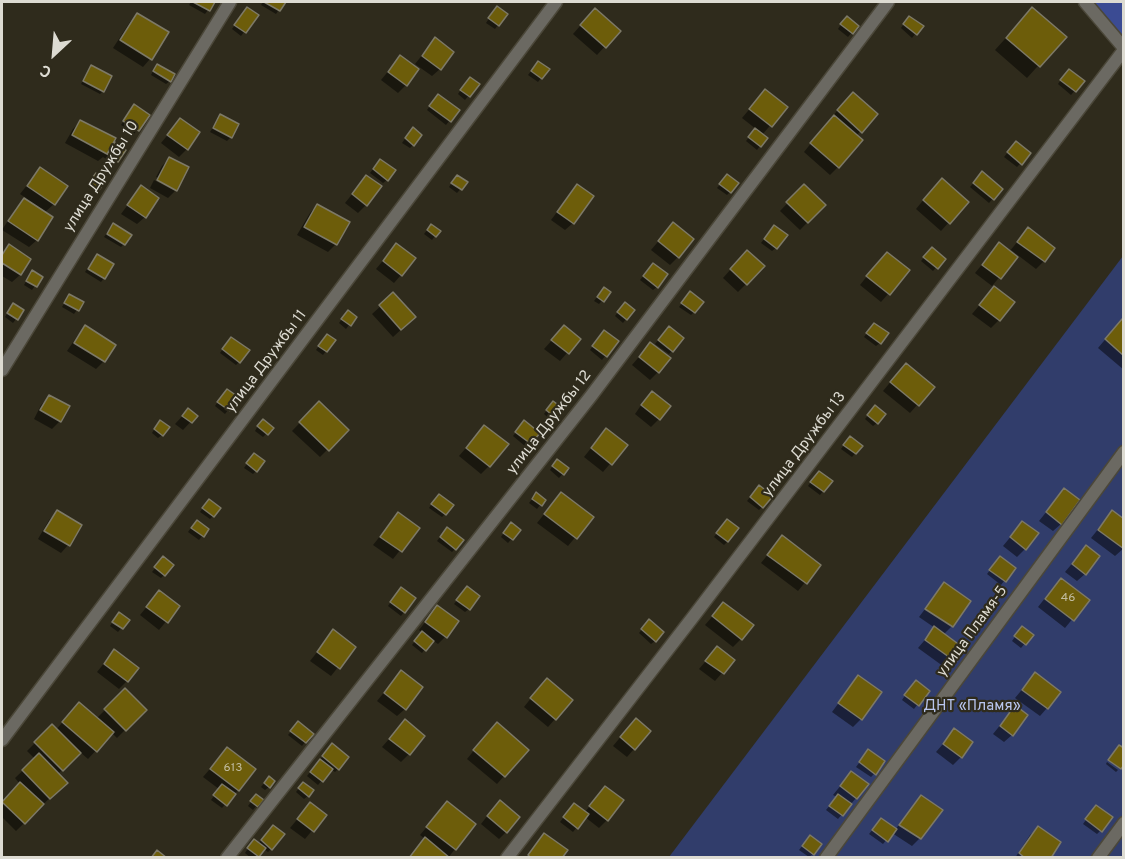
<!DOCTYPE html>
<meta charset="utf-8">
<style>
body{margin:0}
#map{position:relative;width:1125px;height:859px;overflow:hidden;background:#2f2b1c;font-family:Overpass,sans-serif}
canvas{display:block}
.frame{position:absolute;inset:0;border:3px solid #dddbd2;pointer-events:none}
.north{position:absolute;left:24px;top:24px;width:60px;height:60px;-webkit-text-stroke:4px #2f2b1c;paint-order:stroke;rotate:206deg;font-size:16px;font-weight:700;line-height:24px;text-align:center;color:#dddbd2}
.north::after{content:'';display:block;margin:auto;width:21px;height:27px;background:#dddbd2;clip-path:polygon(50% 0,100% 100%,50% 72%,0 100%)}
</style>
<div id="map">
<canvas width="1125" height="859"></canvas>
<div class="frame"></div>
<div class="north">С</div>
</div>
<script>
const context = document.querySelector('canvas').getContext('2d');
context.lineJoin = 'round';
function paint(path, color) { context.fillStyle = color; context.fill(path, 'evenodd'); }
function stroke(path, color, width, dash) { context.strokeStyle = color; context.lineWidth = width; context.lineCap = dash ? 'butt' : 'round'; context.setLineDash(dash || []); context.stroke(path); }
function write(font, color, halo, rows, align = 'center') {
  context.font = font + ' Overpass,sans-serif'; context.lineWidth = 4.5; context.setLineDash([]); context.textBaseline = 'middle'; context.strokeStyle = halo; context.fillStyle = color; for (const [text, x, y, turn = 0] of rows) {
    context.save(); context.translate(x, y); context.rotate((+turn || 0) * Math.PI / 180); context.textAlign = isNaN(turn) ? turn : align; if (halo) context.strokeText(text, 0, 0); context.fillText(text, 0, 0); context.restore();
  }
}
paint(new Path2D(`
 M1123,256V857H669Z`), '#313d6b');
paint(new Path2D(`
 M1090,2H1123V40Z`), '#3b4b93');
paint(new Path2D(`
 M191,2H214L205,14L189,5Z
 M263,2H284L276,14L261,5Z
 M1032,9L1064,37L1027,78L995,50Z
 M494,11L506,14L495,29L486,23Z
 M244,13L256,16L241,36L232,29Z
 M137,15L150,59L143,67L113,48L130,22Z
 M587,18L619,31L597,55L573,34Z
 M843,21L857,26L848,37L838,29Z
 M906,21L921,26L912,38L901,28Z
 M435,39L440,69L432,76L415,64Z
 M400,57L406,85L398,93L381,80Z
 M535,66L547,70L538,82L528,75Z
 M91,67L103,91L100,94L81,84Z
 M154,69L170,81L166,84L151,75Z
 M1065,74L1083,81L1071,95L1058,84Z
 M466,82L478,84L465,100L458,94Z
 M435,99L458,110L446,125L427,110Z
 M758,99L786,107L762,135L760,146L757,150L746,141L756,129L742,118Z
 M845,101L876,114L856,136L838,167L830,175L804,152Z
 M131,110L148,115L134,134L121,125Z
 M221,115L231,137L227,141L210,132Z
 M180,120L187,149L179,157L161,143Z
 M81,121L107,152L115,144L117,161L114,164L103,157L98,161L65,143L73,129Z
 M409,133L413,145L410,148L402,143Z
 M1013,146L1029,154L1017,167L1004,157Z
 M170,158L187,168L175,190V188L156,177L162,166Z
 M377,164L387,180L383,183L370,173Z
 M40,169L54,204L44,213L37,240L29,247L2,230L16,208L26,198L20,194Z
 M366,177V205L358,213L345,203Z
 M979,177L1001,189L989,203L970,187Z
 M93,178L98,189L95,192L87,186Z
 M154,180L175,191L168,198L150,188Z
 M454,180L466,183L457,193L449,187Z
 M724,180L730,192L727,195L717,188Z
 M577,186L573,223L565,230L551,220Z
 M804,186L824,205L800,230L780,211Z
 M141,187L145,217L137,224L121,214Z
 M934,187L967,202L941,231L916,209Z
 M317,205L348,222L336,244L328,252L297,235L310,213Z
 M673,224L678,257L670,265L651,250Z
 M113,225L124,244L121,247L104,237Z
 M428,229L435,236L432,240L424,234Z
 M1028,229L1044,261L1036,269L1011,250L1010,253L1016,257L992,286L975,273L999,244L1009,252Z
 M771,230L776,248L772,251L761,243Z
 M396,245L401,275L394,283L376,269Z
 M9,246L29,259L20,275L12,282L2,276V253Z
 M932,249L944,259L933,271L921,261Z
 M97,255L104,278L101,282L85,272Z
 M739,260L746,284L738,292L723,278Z
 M879,261L908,271L881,302L860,285Z
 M650,268L657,287L653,290L640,280Z
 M29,276L41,277L32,290L24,285Z
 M994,288L999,320L991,328L972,314Z
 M601,292L609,293L599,304L594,301Z
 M393,295L406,325L393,337L372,314Z
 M69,296L82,303L74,314L62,307Z
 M687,297L694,312L691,315L679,307Z
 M621,308L626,319L623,323L615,316Z
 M10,309L22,311L13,323L5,317Z
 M345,315L355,317L346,329L339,323Z
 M1124,323V370L1098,348L1114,329Z
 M85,327L104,361L96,369L67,351L78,335Z
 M564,327L579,339L560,361L544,349Z
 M871,328L880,343L876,346L864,337Z
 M665,332L672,351L669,354L655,344Z
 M601,335L617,341L602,360L590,350Z
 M324,339L326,351L323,355L316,350Z
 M228,342L239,362L236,365L220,353Z
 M650,344L658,372L650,380L632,365Z
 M898,373L933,387L910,413L883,391Z
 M223,394L237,399L225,414L215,406Z
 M49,397L60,421L52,429L34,419L41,405Z
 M644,401L659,419L651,427L635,414Z
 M319,403L347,430L320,457L292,431Z
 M550,406L556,418L553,422L544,414Z
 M875,407L877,423L873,426L865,419Z
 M188,410L196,416L183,430L175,424Z
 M259,424L272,428L263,437L255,431Z
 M157,425L162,435L158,438L152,433Z
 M521,426L538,433L526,447L513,436Z
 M484,427L489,466L481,474L459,456Z
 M599,438L626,445L603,472L584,457Z
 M847,441L861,446L852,457L841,449Z
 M251,458L256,471L253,474L244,468Z
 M554,464L567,469L559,478L550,470Z
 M815,476L830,482L820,495L808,486Z
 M756,490L762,507L759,510L747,501Z
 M1064,490L1061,524L1053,531L1039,521Z
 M533,498L544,500L537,509L529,503Z
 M435,499L445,514L442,517L429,508Z
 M554,502L592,517L568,546L537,523Z
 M205,505L213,516L210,519L200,512Z
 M57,512L80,525L68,545L61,553L38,539L49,520Z
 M1112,512L1124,548L1115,556L1091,538Z
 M398,514L418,528L393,559L373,545Z
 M1022,523L1025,549L1017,557L1003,546Z
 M724,524L727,542L724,545L714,537Z
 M193,525L207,530L199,540L188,532Z
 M508,527L519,530L508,543L501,537Z
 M444,532L455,549L452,552L437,541Z
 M782,537L819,565L798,591L761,563Z
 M1086,547L1085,574L1077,581L1065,572Z
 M997,561L1014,568L1001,585L987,574Z
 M160,562L164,575L161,578L152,572Z
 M944,584L969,601L952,626L943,635L963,650L947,669L918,648L935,628L919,617Z
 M1053,588L1088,600L1065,628L1038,607Z
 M159,592L178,607L159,630L140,615Z
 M398,592L404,612L401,616L388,606Z
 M464,592L469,609L465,612L454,604Z
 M723,604L741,639L733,647L705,625Z
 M437,607L445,637L438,644L432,640L422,653L412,645L422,633L419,630Z
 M116,617L128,620L118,632L110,626Z
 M649,621L655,641L651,644L639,633Z
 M334,631L354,647L331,676L310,661Z
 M1019,631L1032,635L1021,648L1012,641Z
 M717,648L733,660L715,681L699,669Z
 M114,651L127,681L119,689L97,672Z
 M401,672L405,709L397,716L377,701Z
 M1035,674L1047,708L1040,716L1015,698Z
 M858,677L861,719L853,727L832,712Z
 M912,685L928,691L914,709L902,700Z
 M539,688L555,719L548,727L524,707Z
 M125,690L145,710L117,738L112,733L88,759L80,752L58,774L66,782L16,831L2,817V803L20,784L15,778L35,759L27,751L52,726L56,730L72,711L96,719Z
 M1015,707L1012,735L1004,742L993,734Z
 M405,721L409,754L401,762L382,747Z
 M295,727L305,742L302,746L288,735Z
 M628,728L634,749L627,757L613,746Z
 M955,730L961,757L953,765L936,752Z
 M489,732L504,776L497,784L467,759Z
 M227,749L238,790L222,808L211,800L219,789L203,777Z
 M329,749L338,769L335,772L331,769L318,785L307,776Z
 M865,755L874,774L871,777L856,767Z
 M1107,762L1118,770L1116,772L1106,764Z
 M851,773L856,798L838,819L826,810L837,797L833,795Z
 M266,781L269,787L265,790L261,787Z
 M300,787L308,796L304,799L296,792Z
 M598,796L607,820L599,828L585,817L573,832L560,822L571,808L585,812Z
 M253,799L261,800L253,810L248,806Z
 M447,803L455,849L448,858H409L425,839L420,835Z
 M310,804L325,815L305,839L290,828Z
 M914,805L920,838L912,846L892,833L883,844L869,834L878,823L895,830Z
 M492,810L506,832L499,839L481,824Z
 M1093,810L1100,831L1097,834L1083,824Z
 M1038,828L1049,858H1015L1030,835Z
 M270,830L271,849L268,852L264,849L257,858H251L245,853L251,844H258Z
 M807,840L813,854L809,857L799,850Z`), '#0007');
const building = new Path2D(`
 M193,2H215L210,11Z
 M264,2H286L280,11Z
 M497,6L508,14L499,26L488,18Z
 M247,7L259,15L246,33L234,25Z
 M1032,7L1067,37L1040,67L1006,38Z
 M595,8L621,31L606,48L580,25Z
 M137,13L169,32L152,60L120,40Z
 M847,16L859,26L853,34L840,24Z
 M909,16L924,26L917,35L903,24Z
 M435,37L454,52L441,70L422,56Z
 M400,55L419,69L407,86L388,72Z
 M538,61L550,69L542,79L531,71Z
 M157,64L175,74L171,82L153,71Z
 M91,65L112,76L104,92L83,81Z
 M1069,69L1085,81L1076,92L1060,80Z
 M470,77L480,84L470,97L460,90Z
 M765,89L788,107L772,127L749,109Z
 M853,92L878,114L862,133L837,110Z
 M438,94L460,110L451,122L429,106Z
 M134,104L150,115L139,131L123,121Z
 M220,114L239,124L232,138L213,128Z
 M834,115L863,140L839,168L810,143Z
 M180,118L200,132L188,150L167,135Z
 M80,120L116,138L107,154L72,135Z
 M413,127L422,135L414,146L405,138Z
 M755,128L768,138L761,147L748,137Z
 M1016,141L1031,153L1022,165L1007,152Z
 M115,142L126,150L118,162L107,154Z
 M169,157L189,167L177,191L157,180Z
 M380,159L396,170L388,181L373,169Z
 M40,167L68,186L55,205L27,186Z
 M982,171L1003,189L994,200L973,183Z
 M96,173L106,181L99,190L89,182Z
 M727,174L739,183L731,193L719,184Z
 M366,175L382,186L367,206L352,194Z
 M457,175L468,182L462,190L451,183Z
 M942,178L969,202L950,224L923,200Z
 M577,184L594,196L574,224L557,212Z
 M804,184L826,205L808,223L786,202Z
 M141,185L159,198L146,218L127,205Z
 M24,198L53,217L38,241L8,221Z
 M317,204L350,222L337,245L304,227Z
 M673,222L694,239L679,258L658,241Z
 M113,223L132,235L125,245L107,234Z
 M431,224L441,231L436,237L427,230Z
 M774,225L788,235L777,249L764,239Z
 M1028,227L1055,248L1045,262L1017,242Z
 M999,242L1018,257L1001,279L982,265Z
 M396,243L416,258L402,276L383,261Z
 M9,244L31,259L21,275L2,263V255Z
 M932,247L946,259L938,269L923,257Z
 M747,250L765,266L747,285L730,269Z
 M887,252L910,270L890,295L866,276Z
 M97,254L114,264L105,279L88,269Z
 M653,263L668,274L658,288L643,276Z
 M32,270L43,277L37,287L26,281Z
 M994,286L1015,302L1000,321L979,305Z
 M604,287L611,292L604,302L597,297Z
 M690,291L704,302L695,313L681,303Z
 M393,292L416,317L401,330L379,305Z
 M69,294L84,302L79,311L64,303Z
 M625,302L635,310L627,320L617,312Z
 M13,303L24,310L18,320L7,313Z
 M348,310L357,317L351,326L341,319Z
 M1122,319L1124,321V356L1105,339Z
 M874,323L889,333L881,344L866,333Z
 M85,325L116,345L105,362L74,343Z
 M564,325L581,339L569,354L551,340Z
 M669,326L684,338L673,352L658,340Z
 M604,330L619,341L607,357L592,346Z
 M327,334L336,340L327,352L318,346Z
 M231,337L250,350L240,363L222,349Z
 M650,342L671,358L659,373L639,357Z
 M906,363L935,387L919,406L890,382Z
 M227,389L240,398L230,411L217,402Z
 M652,391L671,406L660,420L641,405Z
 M49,395L70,406L61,422L40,410Z
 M319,401L349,430L329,451L299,422Z
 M553,401L565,410L557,419L546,410Z
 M875,405L886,414L878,424L867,415Z
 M188,408L198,416L192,423L182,416Z
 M263,419L274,428L268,435L257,426Z
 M160,420L170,427L163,436L154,429Z
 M524,420L540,433L531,444L515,432Z
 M484,425L509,444L490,467L466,448Z
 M606,428L628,445L612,465L591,448Z
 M850,436L863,446L856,454L843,445Z
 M254,453L265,461L257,472L246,463Z
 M557,459L569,468L564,475L552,466Z
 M819,471L833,481L824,492L810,482Z
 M759,485L773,496L763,508L750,497Z
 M1064,488L1080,500L1062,525L1046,512Z
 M536,492L546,500L542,506L532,499Z
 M561,492L594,517L577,539L544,514Z
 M439,494L454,505L446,515L431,504Z
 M209,499L221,508L214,517L202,508Z
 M57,510L82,525L70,546L44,531Z
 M1112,510L1124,519V549L1098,530Z
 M398,512L420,528L402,552L380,537Z
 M727,519L739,528L728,542L716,533Z
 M197,520L209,529L204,537L191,528Z
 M1022,521L1039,533L1026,550L1010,537Z
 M511,522L521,530L513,540L503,533Z
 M447,527L464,540L456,550L440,537Z
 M782,535L821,565L807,584L767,555Z
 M1086,545L1100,556L1086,575L1072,564Z
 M163,556L174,565L165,576L154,567Z
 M1000,556L1016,568L1006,582L989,570Z
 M1061,578L1090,600L1074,621L1045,599Z
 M944,582L971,601L953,627L925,609Z
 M467,586L480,596L470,610L456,600Z
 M401,587L416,598L405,613L390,602Z
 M159,590L180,606L168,623L146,607Z
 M723,602L754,625L742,640L712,616Z
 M437,605L459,621L447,638L425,622Z
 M119,612L130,620L123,629L112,622Z
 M649,619L664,632L656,642L641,629Z
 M934,626L965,649L956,662L925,640Z
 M1022,626L1034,635L1026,645L1014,636Z
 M333,629L356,647L340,669L317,652Z
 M422,631L434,641L426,651L414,641Z
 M717,646L735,660L724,674L705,661Z
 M114,649L139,668L128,682L104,664Z
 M401,670L423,687L406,710L384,693Z
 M1035,672L1061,692L1048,709L1022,690Z
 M858,675L882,692L862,720L838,703Z
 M547,678L573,700L556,720L530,698Z
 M916,680L930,691L919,706L904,695Z
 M125,688L147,710L126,731L104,709Z
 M79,702L114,732L97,752L62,722Z
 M1015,705L1028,715L1013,736L1000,726Z
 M636,718L651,731L635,750L620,737Z
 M405,719L425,736L410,755L389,739Z
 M298,721L314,734L306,743L290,731Z
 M497,722L529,750L505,777L473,750Z
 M52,724L81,753L63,771L34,742Z
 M954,728L973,742L962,758L943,744Z
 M332,743L349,757L339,770L322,756Z
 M1119,745L1124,748V765L1121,769L1108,760Z
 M227,747L256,769L239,791L210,769Z
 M868,749L885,761L876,775L859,762Z
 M39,753L68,783L50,799L22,770Z
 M320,759L333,769L323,782L310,772Z
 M851,771L869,784L857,799L840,786Z
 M269,776L275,781L270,788L264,783Z
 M20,782L44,804L25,824L2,802Z
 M303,782L314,790L309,797L298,788Z
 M222,784L236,794L227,806L213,795Z
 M605,786L624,800L608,821L589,806Z
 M256,794L264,800L258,807L250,801Z
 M838,794L852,804L843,816L829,806Z
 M921,795L943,810L921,839L899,825Z
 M500,800L520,817L507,833L487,816Z
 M447,801L476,824L456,850L426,827Z
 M310,802L327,815L314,832L297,819Z
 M574,803L589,814L578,829L563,817Z
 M1096,805L1113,817L1102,832L1085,819Z
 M881,818L897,829L888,842L872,830Z
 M273,825L285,834L272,850L261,840Z
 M1038,826L1061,842L1051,858H1025L1019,853Z
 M544,833L568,850L562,858H531L528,855Z
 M810,835L822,844L814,855L802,846Z
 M425,837L450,858H409Z
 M254,839L266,848L259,857L247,848Z
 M157,850L167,858H151Z`);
paint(building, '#6d5d0a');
stroke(building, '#7d7967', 1.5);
const minor = new Path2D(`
 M1085,2L1124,48
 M2,370L230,2
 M2,740L556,2
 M227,858L591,396L888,2
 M507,858L693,617L1124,50
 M826,858L1124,452
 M1098,858L1124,823`);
stroke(minor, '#4b4739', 15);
stroke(minor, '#6b6962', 12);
write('12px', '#c1bca0', null, [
 ["46",1068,599],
 ["613",233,769]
]);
write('15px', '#dddbd2', '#2f2b1c', [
 ["улица Дружбы 10",102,177,-58],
 ["улица Дружбы 11",267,362,-53],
 ["улица Дружбы 12",550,423,-52],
 ["улица Дружбы 13",805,445,-53],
 ["улица Пламя-5",973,632,-54]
]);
write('15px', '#b9c6ef', '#2f2b1c', [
 ["ДНТ «Пламя»",972,707]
]);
</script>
